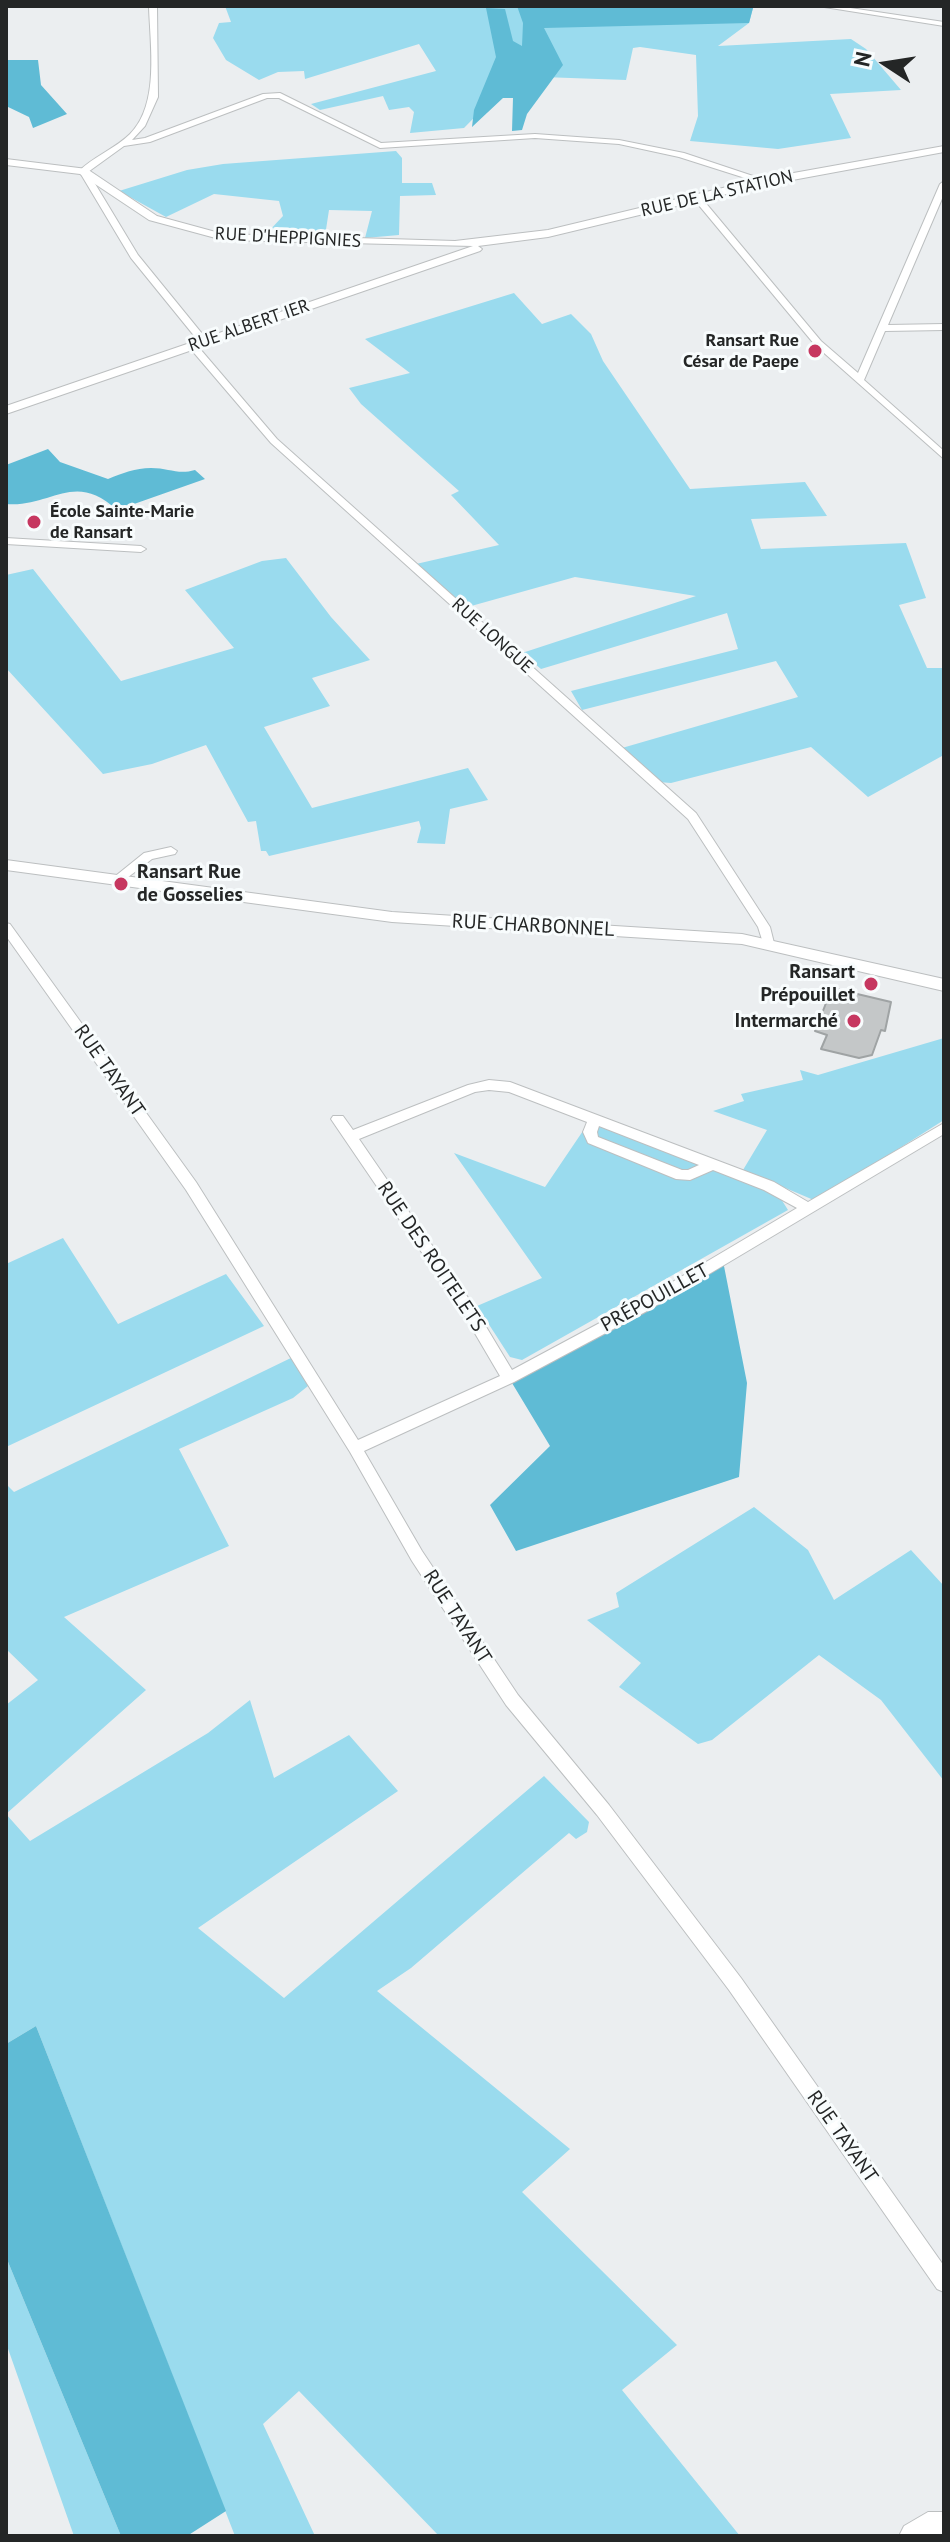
<!DOCTYPE html>
<meta charset="utf-8">
<style>
body{margin:0}
#map{position:relative;width:950px;height:2542px;overflow:hidden;background:#ebeef0;font-family:"PT Sans",sans-serif}
canvas{display:block}
.frame{position:absolute;inset:0;border:8px solid #242626;pointer-events:none}
.north{position:absolute;left:846px;top:24px;width:80px;height:80px;-webkit-text-stroke:6px #f8fcfd;paint-order:stroke;rotate:282deg;font-size:22px;font-weight:700;line-height:32px;text-align:center;color:#242626}
.north::after{content:'';display:block;margin:auto;width:28px;height:36px;background:#242626;clip-path:polygon(50% 0,100% 100%,50% 72%,0 100%)}
</style>
<div id="map">
<canvas width="950" height="2542"></canvas>
<div class="frame"></div>
<div class="north">N</div>
</div>
<script>
const context = document.querySelector('canvas').getContext('2d');
context.lineJoin = 'round';
function paint(path, color) { context.fillStyle = color; context.fill(path, 'evenodd'); }
function stroke(path, color, width, dash) { context.strokeStyle = color; context.lineWidth = width; context.lineCap = dash ? 'butt' : 'round'; context.setLineDash(dash || []); context.stroke(path); }
function write(font, color, halo, rows, align = 'center') {
  context.font = font + ' "PT Sans",sans-serif'; context.lineWidth = 6; context.setLineDash([]); context.textBaseline = 'middle'; context.strokeStyle = halo; context.fillStyle = color; for (const [text, x, y, turn = 0] of rows) {
    context.save(); context.translate(x, y); context.rotate((+turn || 0) * Math.PI / 180); context.textAlign = isNaN(turn) ? turn : align; if (halo) context.strokeText(text, 0, 0); context.fillText(text, 0, 0); context.restore();
  }
}
paint(new Path2D(`
 M225,6H748L753,8L749,23L718,46L851,39L866,49L901,90L830,94L851,138L778,149L690,141L698,116L696,55L640,47L633,48L626,80L515,76L464,128L410,133L414,112L409,107L389,110L383,96L320,110L311,104L436,71L419,44L305,79L304,71L278,72L259,80L226,60L213,38L219,23L231,22Z
 M396,151L402,158V183H432L436,195L400,196L399,235L365,238L372,211L329,210L325,236L268,232L283,216L279,201L214,194L166,217L119,191L187,170L223,164Z
 M514,293L542,324L571,314L591,334L603,361L690,489L805,482L827,516L751,519L761,549L906,543L926,598L899,605L927,668H944L942,756L868,797L811,747L671,783L658,782L622,748L798,697L776,661L582,710L571,691L738,649L727,613L541,669L522,653L696,596L575,577L464,608L416,564L499,545L451,495L459,491L361,404L349,388L410,373L365,339Z
 M286,558L331,617L370,660L312,678L330,706L264,727L312,808L468,768L488,800L450,809L445,844L417,843L421,828L419,821L269,856L266,851H261L256,821L248,822L206,745L152,764L103,774L6,668V575L33,569L121,681L234,648L185,590L262,561Z
 M944,1038V1120L816,1201L743,1170L767,1130L713,1111L744,1101L741,1094L803,1080L800,1070L818,1075Z
 M591,1119L776,1191L788,1210L522,1360L510,1357L477,1306L542,1278L454,1153L545,1187Z
 M63,1238L118,1324L226,1274L264,1326L6,1447V1264Z
 M295,1356L308,1386L293,1398L179,1449L229,1546L64,1617L146,1690L6,1814L30,1841L208,1733L250,1700L274,1778L349,1735L398,1791L198,1928L284,1998L544,1776L589,1822L587,1832L576,1839L569,1833L411,1968L377,1991L570,2149L522,2192L677,2345L622,2390L740,2536H439L299,2391L263,2424L315,2536H235L36,2026L6,2044V1705L38,1680L6,1649V1484L14,1492Z
 M754,1507L808,1550L834,1600L911,1550L944,1586V1781L881,1700L819,1655L712,1740L698,1744L619,1687L641,1663L587,1620L619,1607L616,1593Z
 M6,2257L121,2536H74L6,2343Z`), '#9adbee');
paint(new Path2D(`
 M517,6H721L753,8L749,23L544,28L563,65L527,114L522,130L512,131L513,98H503L472,127L474,110L496,57L486,8L505,9L513,41L522,46L523,23Z
 M6,60H38L41,85L67,114L33,128L29,117L6,106Z
 M48,449L60,462L108,479C123,473 135,468 151,468C169,468 178,475 195,470L205,479L117,510C74,470 51,508 6,504V465Z
 M723,1261L747,1383L739,1477L516,1551L490,1505L550,1446L509,1378Z
 M36,2026L226,2511L187,2536H121L6,2257V2044Z`), '#5fbbd5');
const building = new Path2D(`
 M832,988L891,1002L885,1031L881,1030L872,1055L859,1058L821,1049L827,1035L815,1031Z`);
paint(building, '#c4c7c8');
stroke(building, '#9fa3a4', 2);
const minor = new Path2D(`
 M149,6H157L158,97L145,126L132,140L145,138L263,94L280,93L381,143L535,134L619,140L684,153L768,181L764,184L679,157L619,144L535,138L380,148L279,98H267L150,142L124,146L88,172L138,255L208,341L200,343L131,258L79,171C94,156 115,149 130,134C160,104 150,45 149,6Z
 M818,6H837L944,22V26Z
 M944,181V194L888,325L944,324V330L885,331L864,380L944,451V459L815,345L692,197L699,195L821,341L858,373L940,184Z
 M189,343H195L277,439L696,813L770,927L774,943L772,946H764L758,927L688,819L271,443L189,347Z
 M6,538L141,546L146,549L141,552L6,544Z
 M171,847L177,851L175,854L152,859L123,881L119,882L113,878L144,853Z
 M6,923L10,924L196,1182L358,1440L500,1376L463,1313L333,1122L331,1119L333,1116H343L353,1130L468,1085L489,1080L510,1082L774,1182L808,1202L944,1123V1134L647,1311L514,1382L364,1451L422,1551L518,1695L609,1805L741,1978L944,2266V2292L937,2289L729,1990L597,1815L506,1705L412,1561L350,1452L186,1190L6,936ZM489,1090L509,1092L587,1122L583,1132L588,1143L676,1179L690,1180L713,1170L764,1190L797,1208L637,1303L512,1370L473,1305L359,1139L475,1092ZM599,1126L699,1165L688,1170H682L598,1137L597,1132Z`);
const tertiary = new Path2D(`
 M944,146V152L760,186L548,237L478,246L482,249L480,251L6,414V406L473,246L223,240L149,220L80,174L6,165V159L87,169L157,216L223,234L455,241L548,230L760,179Z
 M6,860L392,912L742,934L944,979V991L742,944L392,922L6,870Z`);
const secondary = new Path2D(`
 M928,2512H944V2536H899L904,2526Z`);
stroke(minor, '#bcbfc0', 2);
stroke(tertiary, '#bcbfc0', 2);
stroke(secondary, '#bcbfc0', 2);
paint(minor, '#fff');
paint(tertiary, '#fff');
paint(secondary, '#fff');
for (const [x, y, r, color] of [
 [815,351,8,"#c63760"],
 [34,522,8,"#c63760"],
 [121,884,8,"#c63760"],
 [871,984,8,"#c63760"],
 [854,1021,8,"#c63760"]
]) { const dot = new Path2D(); dot.arc(x, y, r, 0, 2 * Math.PI); context.fillStyle = color; context.fill(dot); stroke(dot, '#f8fcfd', 3); }
write('18px', '#242626', '#f8fcfd', [
 ["RUE DE LA STATION",717,194,-13],
 ["RUE D'HEPPIGNIES",288,238,3],
 ["RUE ALBERT IER",249,326,-19],
 ["RUE LONGUE",492,636,42]
]);
write('bold 18px', '#242626', '#f8fcfd', [
 ["Ransart Rue",799,341],
 ["César de Paepe",799,362],
 ["École Sainte-Marie",50,512,"left"],
 ["de Ransart",50,533,"left"]
], 'right');
write('bold 20px', '#242626', '#f8fcfd', [
 ["Ransart Rue",137,872,"left"],
 ["de Gosselies",137,895,"left"],
 ["Ransart",855,972],
 ["Prépouillet",855,995],
 ["Intermarché",838,1021]
], 'right');
write('20px', '#242626', '#f8fcfd', [
 ["RUE CHARBONNEL",533,926,3],
 ["RUE TAYANT",109,1071,55],
 ["RUE DES ROITELETS",431,1257,56],
 ["PRÉPOUILLET",655,1298,-29],
 ["RUE TAYANT",457,1617,57],
 ["RUE TAYANT",842,2137,55]
]);
</script>
